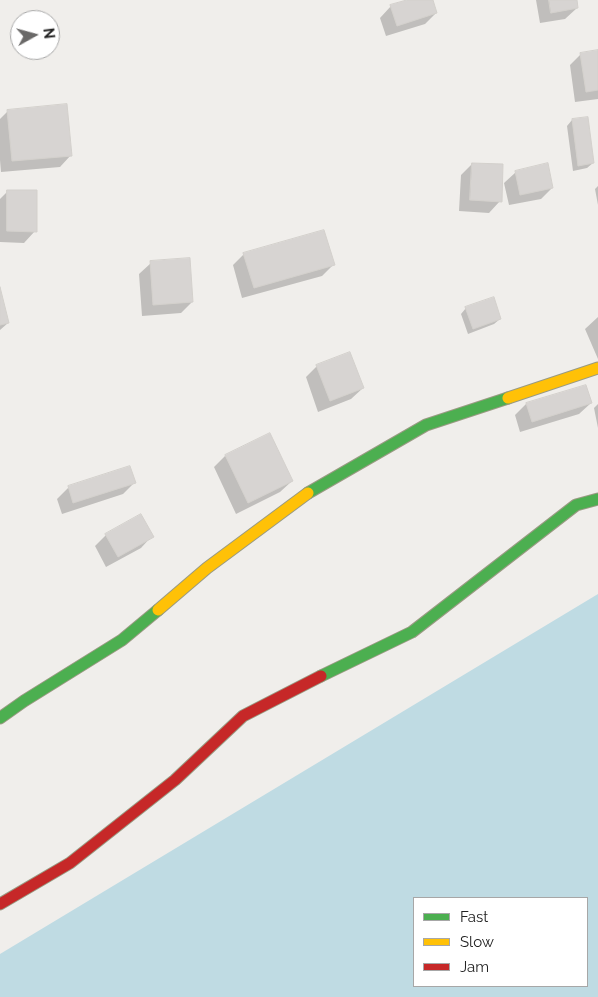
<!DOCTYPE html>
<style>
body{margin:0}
#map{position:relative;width:598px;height:997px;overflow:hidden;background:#f0eeeb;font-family:Raleway,sans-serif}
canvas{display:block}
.legend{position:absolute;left:413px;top:897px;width:175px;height:90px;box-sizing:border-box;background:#fff;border:1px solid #a7a7a7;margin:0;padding:6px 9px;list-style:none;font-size:15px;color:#222}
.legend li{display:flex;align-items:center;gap:10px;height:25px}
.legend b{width:25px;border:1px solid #a7a7a7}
.north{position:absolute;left:10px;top:10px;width:50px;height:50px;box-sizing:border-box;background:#fff;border:1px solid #a7a7a7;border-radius:50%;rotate:83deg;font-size:14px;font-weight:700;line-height:20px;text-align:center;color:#222}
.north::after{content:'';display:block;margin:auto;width:18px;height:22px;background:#6a6968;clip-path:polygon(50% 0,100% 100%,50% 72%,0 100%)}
</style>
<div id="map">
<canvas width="598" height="997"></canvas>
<ul class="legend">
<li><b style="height:6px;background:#4caf50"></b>Fast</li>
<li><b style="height:6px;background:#ffc107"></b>Slow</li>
<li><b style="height:6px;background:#c62828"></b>Jam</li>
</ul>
<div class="north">N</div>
</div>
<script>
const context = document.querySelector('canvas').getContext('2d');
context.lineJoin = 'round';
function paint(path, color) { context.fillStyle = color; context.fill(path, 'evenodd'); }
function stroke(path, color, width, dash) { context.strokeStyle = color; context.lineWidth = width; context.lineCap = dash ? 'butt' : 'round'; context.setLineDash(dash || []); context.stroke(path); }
paint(new Path2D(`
 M598,594V997H0V954ZM414,898H587V986H414Z`), '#bfdbe3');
paint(new Path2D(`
 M411,0H432L436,13L425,24L386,36L380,18L391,6Z
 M536,0H575L577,8L565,19L540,23Z
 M598,51V99L575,102L570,65L581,54Z
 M8,111L71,155L60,167L1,172L0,160V119Z
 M572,120L593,163L587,168L573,171L567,126Z
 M472,164L500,201L489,213L459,211L461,175Z
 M516,172L552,188L541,199L509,205L504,183Z
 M598,186V205L595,189Z
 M8,191L35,231L24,243L0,242V199Z
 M244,254L333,265L322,276L242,298L233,265Z
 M151,263L192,302L181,313L142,316L139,274Z
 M0,292L8,323L0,330Z
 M466,308L500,319L494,324L468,334L461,314Z
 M598,317V359L585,329Z
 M317,366L363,388L351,399L318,412L306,377Z
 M591,403L579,414L520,432L515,415L526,404Z
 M598,404V428L594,408Z
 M225,456L292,481L280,492L236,514L214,467Z
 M134,483L123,494L62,514L57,499L69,487Z
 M106,535L152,536L141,548L106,567L95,546Z`), '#0003');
const building = new Path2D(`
 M407,0H433L437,13L397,26L390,5Z
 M549,0H577L578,8L551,13Z
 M598,50V90L586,92L580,53Z
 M67,104L72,156L12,161L7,110Z
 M588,117L594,163L578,166L572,119Z
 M472,163L503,164L502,202L470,200Z
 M548,163L553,188L520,195L515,171Z
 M7,190H37V232L7,231Z
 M324,230L335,265L254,288L243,253Z
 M190,258L193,302L153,305L150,261Z
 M0,287L9,323L0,325Z
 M494,297L501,319L473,329L465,307Z
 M350,352L364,388L330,401L316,365Z
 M586,385L592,403L532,422L526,403Z
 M270,433L293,481L248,503L225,455Z
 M130,466L136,483L73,503L68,486Z
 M141,514L154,537L118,557L105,534Z`);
paint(building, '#d7d4d2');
stroke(building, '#d3d0cc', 1);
const fast = new Path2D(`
 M308,493L426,425L508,398
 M321,676L412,632L576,505L598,499
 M0,718L24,701L122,640L158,610`);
const slow = new Path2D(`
 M508,398L598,368
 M158,610L207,568L308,493`);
const jam = new Path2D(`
 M0,904L70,863L175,780L243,716L321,676`);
stroke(fast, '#999a82', 13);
stroke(slow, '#999a82', 13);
stroke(jam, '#999a82', 13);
stroke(fast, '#4caf50', 11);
stroke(slow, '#ffc107', 11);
stroke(jam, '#c62828', 11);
</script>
